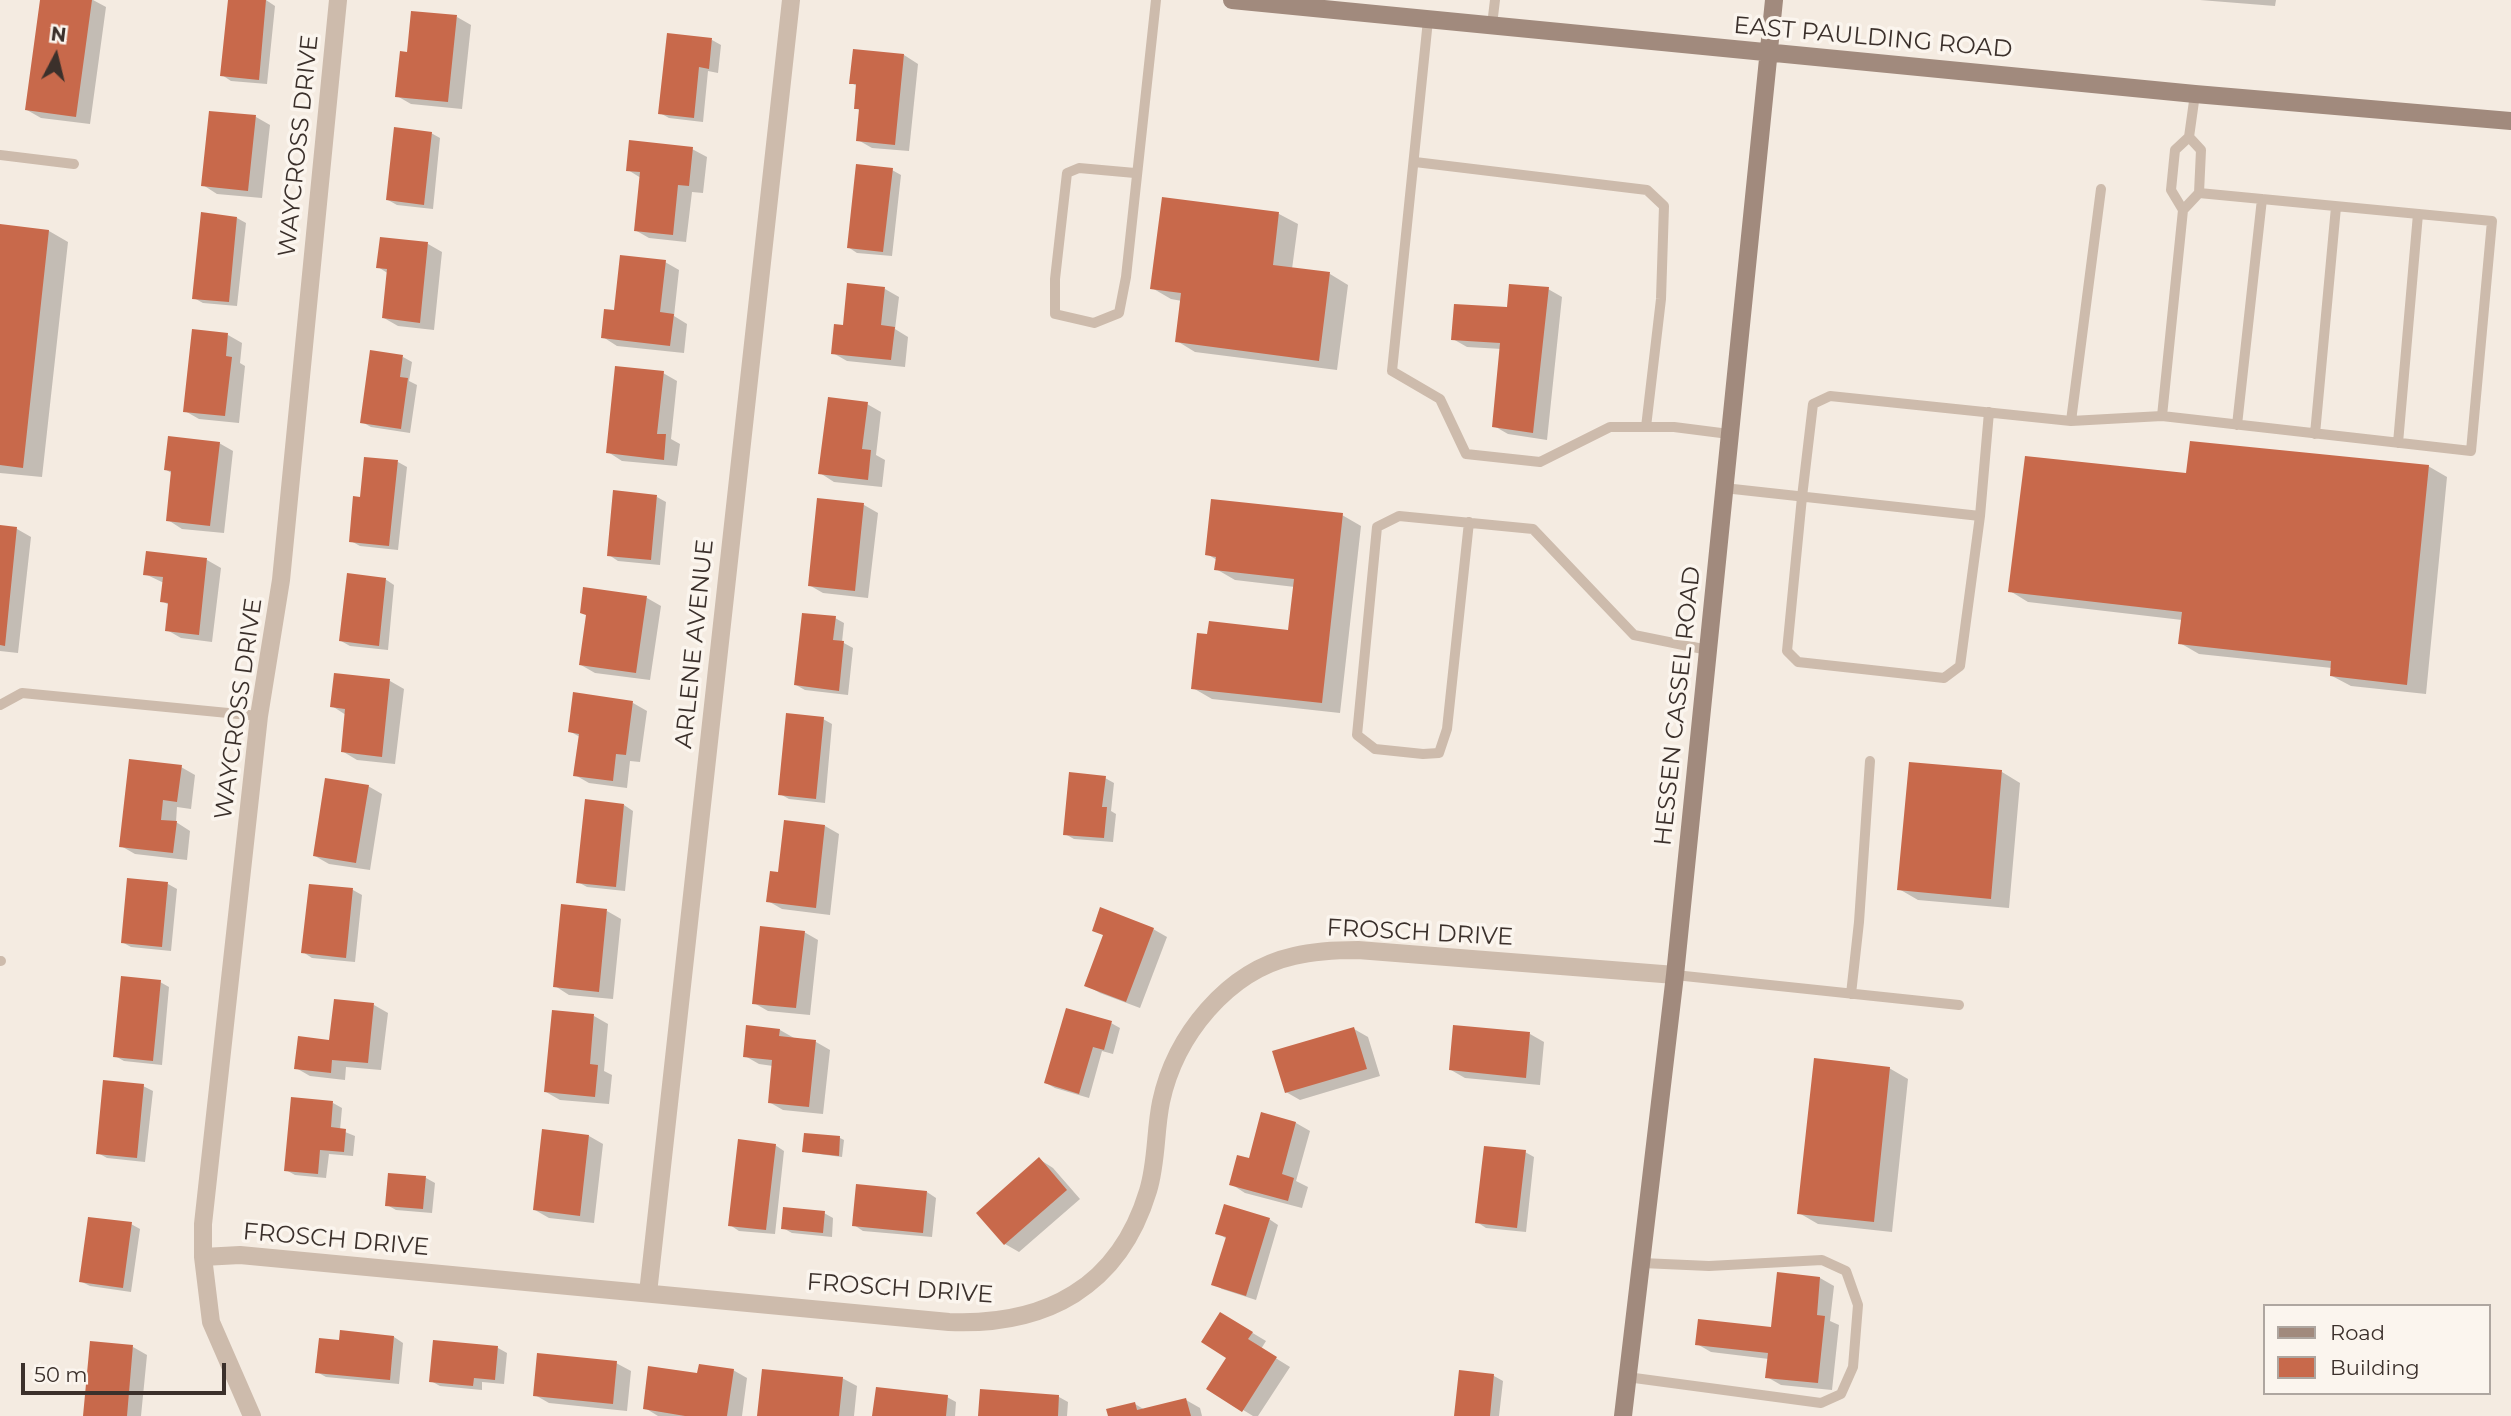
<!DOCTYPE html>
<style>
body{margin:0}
#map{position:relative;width:2511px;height:1416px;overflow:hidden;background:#f4ebe1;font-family:Montserrat,sans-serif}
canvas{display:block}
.legend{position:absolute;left:2263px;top:1304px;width:228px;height:91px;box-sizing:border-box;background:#fbf5ee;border:2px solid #aea6a0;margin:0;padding:9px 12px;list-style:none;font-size:21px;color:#3b302b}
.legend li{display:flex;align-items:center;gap:14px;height:35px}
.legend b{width:35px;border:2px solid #aea6a0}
.north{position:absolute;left:21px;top:21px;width:70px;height:70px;-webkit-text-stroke:5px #fbf5ee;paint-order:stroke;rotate:7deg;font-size:19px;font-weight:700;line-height:28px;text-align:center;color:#3b302b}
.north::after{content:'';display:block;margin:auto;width:24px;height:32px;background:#3b302b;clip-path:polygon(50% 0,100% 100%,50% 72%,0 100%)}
.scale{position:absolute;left:21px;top:1363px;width:205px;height:32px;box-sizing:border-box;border:4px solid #3b302b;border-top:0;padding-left:9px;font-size:21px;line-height:24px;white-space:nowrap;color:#3b302b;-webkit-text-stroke:5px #fbf5ee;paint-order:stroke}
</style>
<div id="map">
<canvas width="2511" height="1416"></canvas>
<ul class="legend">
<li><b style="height:9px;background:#a18a7d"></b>Road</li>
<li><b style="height:19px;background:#c8694b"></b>Building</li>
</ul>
<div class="north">N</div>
<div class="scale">50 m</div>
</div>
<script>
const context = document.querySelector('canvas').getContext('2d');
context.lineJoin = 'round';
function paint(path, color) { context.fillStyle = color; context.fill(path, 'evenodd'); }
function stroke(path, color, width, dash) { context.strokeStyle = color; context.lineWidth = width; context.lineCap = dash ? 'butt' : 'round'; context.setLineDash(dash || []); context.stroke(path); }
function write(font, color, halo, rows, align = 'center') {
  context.font = font + ' Montserrat,sans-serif'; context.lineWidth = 7; context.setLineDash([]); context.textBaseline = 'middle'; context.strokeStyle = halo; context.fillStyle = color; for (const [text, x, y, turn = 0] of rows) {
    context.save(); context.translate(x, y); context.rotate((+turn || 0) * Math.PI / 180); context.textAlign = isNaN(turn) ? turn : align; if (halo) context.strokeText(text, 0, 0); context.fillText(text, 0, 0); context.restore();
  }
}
paint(new Path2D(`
 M42,0H93L106,7L90,124L41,118L27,110Z
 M230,0H266L275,6L267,84L231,81L222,75Z
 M2200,0H2276L2275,6Z
 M457,17L471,25L462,109L411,104L397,96Z
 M712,40L721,45L718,73L708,71L703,122L669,118L660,113Z
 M904,55L918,64L909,151L872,148L858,140L861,111L855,108L857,86L851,83Z
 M211,113L256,117L270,125L262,198L217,194L203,185Z
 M431,133L440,138L433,209L397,205L388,200Z
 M692,149L707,157L703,193L692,192L686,242L649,238L635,230L641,178L628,170Z
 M892,170L901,175L892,256L857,253L848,247Z
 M1279,214L1298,224L1292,269L1330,274L1348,285L1337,370L1195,352L1177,341L1182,301L1171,299L1152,288Z
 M237,218L246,223L237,306L203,303L194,298Z
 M0,226L49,231L68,242L42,477L0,473Z
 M428,244L442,252L434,330L398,326L384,318L389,274L378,267Z
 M665,262L679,270L674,316L687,324L684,353L617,346L603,337L615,312Z
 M885,289L899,297L895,329L908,337L905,367L847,361L833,353L844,327Z
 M1548,289L1562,297L1547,440L1508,434L1494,426L1502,349L1467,347L1453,339Z
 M228,335L242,343L240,363L245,366L239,423L199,419L185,411Z
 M403,357L412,362L409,381L417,385L410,433L371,427L362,422Z
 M663,373L677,381L671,439L680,444L677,466L622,461L608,452Z
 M867,404L881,412L876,455L885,460L882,487L834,482L820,473Z
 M219,443L233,451L224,533L182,529L168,520L173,474L165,469Z
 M398,462L407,467L398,550L360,546L351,541L362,499Z
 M2428,466L2447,477L2426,694L2351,686L2332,676V668L2199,654L2180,643L2182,620L2028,602L2010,591L2187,475Z
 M657,497L666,502L660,565L618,561L609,555Z
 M819,500L864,505L878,513L868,598L823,593L809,585Z
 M1342,515L1361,526L1340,713L1212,699L1193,688L1290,631L1295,587L1235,580L1216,569L1217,560L1207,554Z
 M0,527L17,529L31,537L18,653L0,651Z
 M207,560L221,568L212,642L181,638L167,630L169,605L162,601L164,583L145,574Z
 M385,579L394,585L388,650L350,646L341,641Z
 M647,598L661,606L650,680L595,673L581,665L588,616L582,612Z
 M835,618L844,623L842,642L853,648L848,695L805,690L796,685Z
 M390,681L404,689L395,764L357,760L342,751L346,715L332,706Z
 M633,703L647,711L640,762L630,761L627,788L589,783L575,775L580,737L569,731Z
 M823,719L832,724L825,803L789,799L780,794Z
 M181,767L195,775L191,809L177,807L176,822L190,831L187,860L135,854L121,846Z
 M2002,772L2020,783L2009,908L1918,900L1899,889Z
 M1105,778L1114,783L1111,811L1116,814L1113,842L1074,839L1065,834Z
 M368,786L382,794L370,870L329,864L315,856Z
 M624,805L633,811L625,891L587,887L578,882Z
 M825,826L839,834L830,915L782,909L768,901L780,874Z
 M168,884L177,889L171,951L131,947L122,942Z
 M310,886L353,890L362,895L355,962L312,958L303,952Z
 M607,911L621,919L613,999L569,995L555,986Z
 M1153,929L1167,937L1140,1008L1100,993L1086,985L1105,936L1094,930Z
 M804,932L818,940L810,1015L768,1011L754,1003Z
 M160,982L169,987L162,1065L124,1061L115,1056Z
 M374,1005L388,1013L381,1070L346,1067L345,1080L310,1076L296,1068Z
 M594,1016L608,1024L604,1071L612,1075L609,1104L560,1100L546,1092Z
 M1111,1023L1120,1028L1113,1054L1102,1051L1089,1098L1055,1088L1046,1083Z
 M1354,1029L1368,1037L1380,1076L1300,1100L1286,1092Z
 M780,1030L794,1038L816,1042L830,1050L823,1114L783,1110L769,1102L773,1066L759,1064L745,1056Z
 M1530,1034L1544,1042L1540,1085L1465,1078L1451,1070Z
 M1889,1068L1908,1079L1892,1232L1818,1224L1799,1213Z
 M143,1086L153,1091L145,1162L107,1158L98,1153Z
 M333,1103L342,1108L340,1130L355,1136L353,1156L329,1154L326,1178L295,1175L286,1170Z
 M1263,1115L1296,1123L1310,1131L1296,1181L1308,1187L1302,1208L1245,1193L1231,1184L1250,1160Z
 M589,1136L603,1144L594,1223L549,1218L535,1210Z
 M840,1138L844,1140L842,1157L803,1152Z
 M775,1145L784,1151L775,1234L739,1231L730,1225Z
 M1525,1152L1534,1157L1526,1232L1486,1228L1477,1222Z
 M1039,1159L1053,1168L1080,1199L1019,1252L1005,1244L978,1213Z
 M390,1174L426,1178L435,1183L432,1213L396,1210L387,1205Z
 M927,1192L936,1198L932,1237L863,1231L854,1225Z
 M824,1213L833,1218L832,1237L792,1233L783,1228Z
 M1269,1219L1278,1225L1256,1300L1222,1289L1213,1284L1227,1239L1217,1233Z
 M131,1224L140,1229L131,1292L90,1286L80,1281Z
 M1779,1274L1820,1278L1834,1286L1830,1321L1839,1325L1832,1390L1781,1385L1767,1377L1769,1359L1711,1352L1697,1344L1773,1329Z
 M1221,1314L1266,1341L1261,1349L1290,1367L1258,1416H1253L1209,1389L1228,1357Z
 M394,1337L403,1343L399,1384L326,1377L317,1372L340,1342Z
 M133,1347L147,1355L141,1416H85Z
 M498,1348L507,1353L504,1384L482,1382V1390L440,1386L431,1381Z
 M616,1363L631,1371L627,1411L549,1403L535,1395Z
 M733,1370L747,1378L742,1416H658L645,1408L699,1375Z
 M1460,1372L1494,1376L1503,1381L1499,1416H1455Z
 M842,1378L857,1386L854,1416H759Z
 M947,1397L956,1402L955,1416H874Z
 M1059,1397L1068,1402L1067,1416H980Z
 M1186,1400L1200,1408L1202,1416H1110L1135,1404L1145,1410Z`), '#0003');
paint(new Path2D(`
 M40,0H92L76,117L25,110Z
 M228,0H266L259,80L220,76Z
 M411,11L457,15L448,102L395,97L400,51L407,52Z
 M667,33L712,38L709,69L699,67L694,118L658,114Z
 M853,49L904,54L895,145L856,141L859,109H854L856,84H849Z
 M209,111L256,115L248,191L201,186Z
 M394,127L432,132L424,205L386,200Z
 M629,140L693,147L689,186L678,185L673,235L634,231L640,172L626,171Z
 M856,164L893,168L883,252L847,248Z
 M1162,197L1279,212L1273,265L1330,272L1319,361L1175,342L1181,293L1150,289Z
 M201,212L237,217L229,302L192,299Z
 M0,224L49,230L23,468L0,465Z
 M380,237L428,242L420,323L382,318L387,269L376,268Z
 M620,255L666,260L660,312L674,314L670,346L601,338L604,309L614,310Z
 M847,283L885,287L881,325L895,327L891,360L831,354L834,324L843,325Z
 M1509,284L1549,287L1533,433L1492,427L1500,343L1451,340L1454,304L1507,307Z
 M192,329L228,333L226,356L232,357L225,416L183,412Z
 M370,350L403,355L400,377L408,378L401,429L360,423Z
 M615,366L664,371L657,434H666L664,460L606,453Z
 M828,397L868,402L862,449L871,450L868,480L818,474Z
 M168,436L220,442L210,526L166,521L171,471L164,470Z
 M2190,441L2429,465L2407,685L2330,676L2331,661L2178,644L2182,612L2008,592L2025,456L2186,473Z
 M364,457L398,460L389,546L349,542L353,496L360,497Z
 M613,490L657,495L651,560L607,556Z
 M817,498L864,503L855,591L808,586Z
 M1211,499L1343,513L1322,703L1191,689L1197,633L1207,634L1209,621L1288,630L1294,579L1214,570L1216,557L1205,555Z
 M0,525L17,527L5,646L0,645Z
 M146,551L207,558L199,635L165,631L168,603L160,602L163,577L143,575Z
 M347,573L386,578L379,646L339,641Z
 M583,587L647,596L636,673L579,665L586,615L580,613Z
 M802,613L836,616L833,640L844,641L839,691L794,685Z
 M334,673L390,679L382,757L341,752L345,709L330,707Z
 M573,692L633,701L626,755L616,754L613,781L573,776L579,734L568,732Z
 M786,713L824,717L816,799L778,795Z
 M129,759L182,765L177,802L163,800L161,820L177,821L173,853L119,847Z
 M1909,762L2002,770L1991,899L1897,890Z
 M1069,772L1106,776L1102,807H1107L1104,838L1063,835Z
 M325,778L369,785L356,863L313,856Z
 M585,799L624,804L616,887L576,883Z
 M784,820L825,825L816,908L766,902L770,871L778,872Z
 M127,878L168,882L162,947L121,943Z
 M309,884L353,888L346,958L301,953Z
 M561,904L607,909L599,992L553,987Z
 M1100,907L1154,928L1126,1002L1084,986L1103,935L1092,931Z
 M760,926L805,931L796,1008L752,1004Z
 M121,976L161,980L153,1061L113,1057Z
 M334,999L374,1003L368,1063L332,1060L331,1073L294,1069L298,1036L329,1040Z
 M1066,1008L1112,1021L1104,1050L1093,1047L1079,1094L1044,1083Z
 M552,1010L594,1014L590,1064L598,1065L595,1097L544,1092Z
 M746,1025L780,1029L779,1036L816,1040L809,1107L768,1103L772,1060L743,1057Z
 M1453,1025L1530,1032L1526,1078L1449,1070Z
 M1354,1027L1367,1069L1285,1093L1272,1051Z
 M1814,1058L1890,1067L1874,1222L1797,1214Z
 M103,1080L144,1084L137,1158L96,1154Z
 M291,1097L333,1101L331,1127L346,1129L344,1152L320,1150L318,1174L284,1171Z
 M1261,1112L1296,1122L1282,1174L1294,1178L1288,1201L1229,1185L1237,1155L1249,1158Z
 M542,1129L589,1135L580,1216L533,1210Z
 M804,1133L840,1136L839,1156L802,1152Z
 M738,1139L776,1144L766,1230L728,1226Z
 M1484,1146L1526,1150L1517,1228L1475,1223Z
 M1039,1157L1067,1190L1004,1245L976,1213Z
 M388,1173L426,1176L423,1209L385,1206Z
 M856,1184L927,1191L923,1233L852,1226Z
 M1224,1204L1270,1218L1246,1296L1211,1285L1226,1237L1215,1234Z
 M783,1207L825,1211L823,1233L781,1229Z
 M88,1217L132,1222L123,1288L79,1282Z
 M1777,1272L1820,1277L1817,1315L1825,1316L1818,1383L1765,1378L1768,1353L1695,1345L1698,1319L1771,1327Z
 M1220,1312L1253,1332L1248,1339L1277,1357L1242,1412L1206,1389L1226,1358L1201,1342Z
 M340,1330L394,1336L390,1380L315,1373L319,1338L339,1340Z
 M433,1340L498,1346L495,1380L474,1378L473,1386L429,1382Z
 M90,1341L133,1345L127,1416H83Z
 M537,1353L617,1361L613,1404L533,1396Z
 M699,1364L734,1369L727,1416H685L643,1409L648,1366L697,1373Z
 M762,1369L843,1377L839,1416H757Z
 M1459,1370L1494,1374L1490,1416H1454Z
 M876,1387L948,1395L946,1416H872Z
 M980,1389L1059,1395L1058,1416H978Z
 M1186,1398L1191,1416H1108L1106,1409L1135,1402L1137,1410Z`), '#c8694b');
stroke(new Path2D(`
 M1428,20L1392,371L1440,399L1466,454L1540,462L1610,427H1674L1729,434
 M1492,25L1495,0
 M0,155L74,164
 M1415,162L1647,190L1664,206L1661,299L1646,427
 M1135,173L1079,168L1067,173L1055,279V314L1094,323L1119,313L1126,277L1156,0
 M2183,210L2171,190L2175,150L2189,137L2195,94
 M1989,412L1980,516L1960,666L1944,678L1798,662L1787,651L1802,497L1813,404L1830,396L2071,421L2162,416L2183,210L2199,193L2201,150L2189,137
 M2162,416L2471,451L2492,221L2199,193
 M2071,421L2101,189
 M2237,425L2262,199
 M2315,434L2336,207
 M2398,443L2418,214
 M1724,488L1980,516
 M1469,522L1447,729L1439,753L1423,754L1375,749L1357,735L1377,527L1399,516L1533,529L1634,635L1708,650
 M0,705L22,693L259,716
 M0,961H1
 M1675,975L1959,1005
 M1851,994L1859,922L1870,761
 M1627,1377L1821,1403L1841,1394L1853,1367L1858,1305L1846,1271L1822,1260L1709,1266L1642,1263`), '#cdbbac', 10);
stroke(new Path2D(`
 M203,1257L240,1255L949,1322C1046,1326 1119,1287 1148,1191C1157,1162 1155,1131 1161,1102C1175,1036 1227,971 1294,956C1315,951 1336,950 1358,950L1675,975
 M648,1293L791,0
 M252,1416L211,1322L203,1257V1224L259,716L281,580L338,0`), '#cdbbac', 18);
stroke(new Path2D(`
 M1232,0L2195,94L2511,121
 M1623,1416L1675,975L1774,0`), '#a18a7d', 18);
write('24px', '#3b302b', '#fbf5ee', [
 ["EAST PAULDING ROAD",1873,38,5],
 ["WAYCROSS DRIVE",299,146,-84],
 ["ARLENE AVENUE",695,644,-84],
 ["HESSEN CASSEL ROAD",1678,706,-84],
 ["WAYCROSS DRIVE",239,709,-82],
 ["FROSCH DRIVE",1420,933,3],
 ["FROSCH DRIVE",336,1240,5],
 ["FROSCH DRIVE",900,1289,4]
]);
</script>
